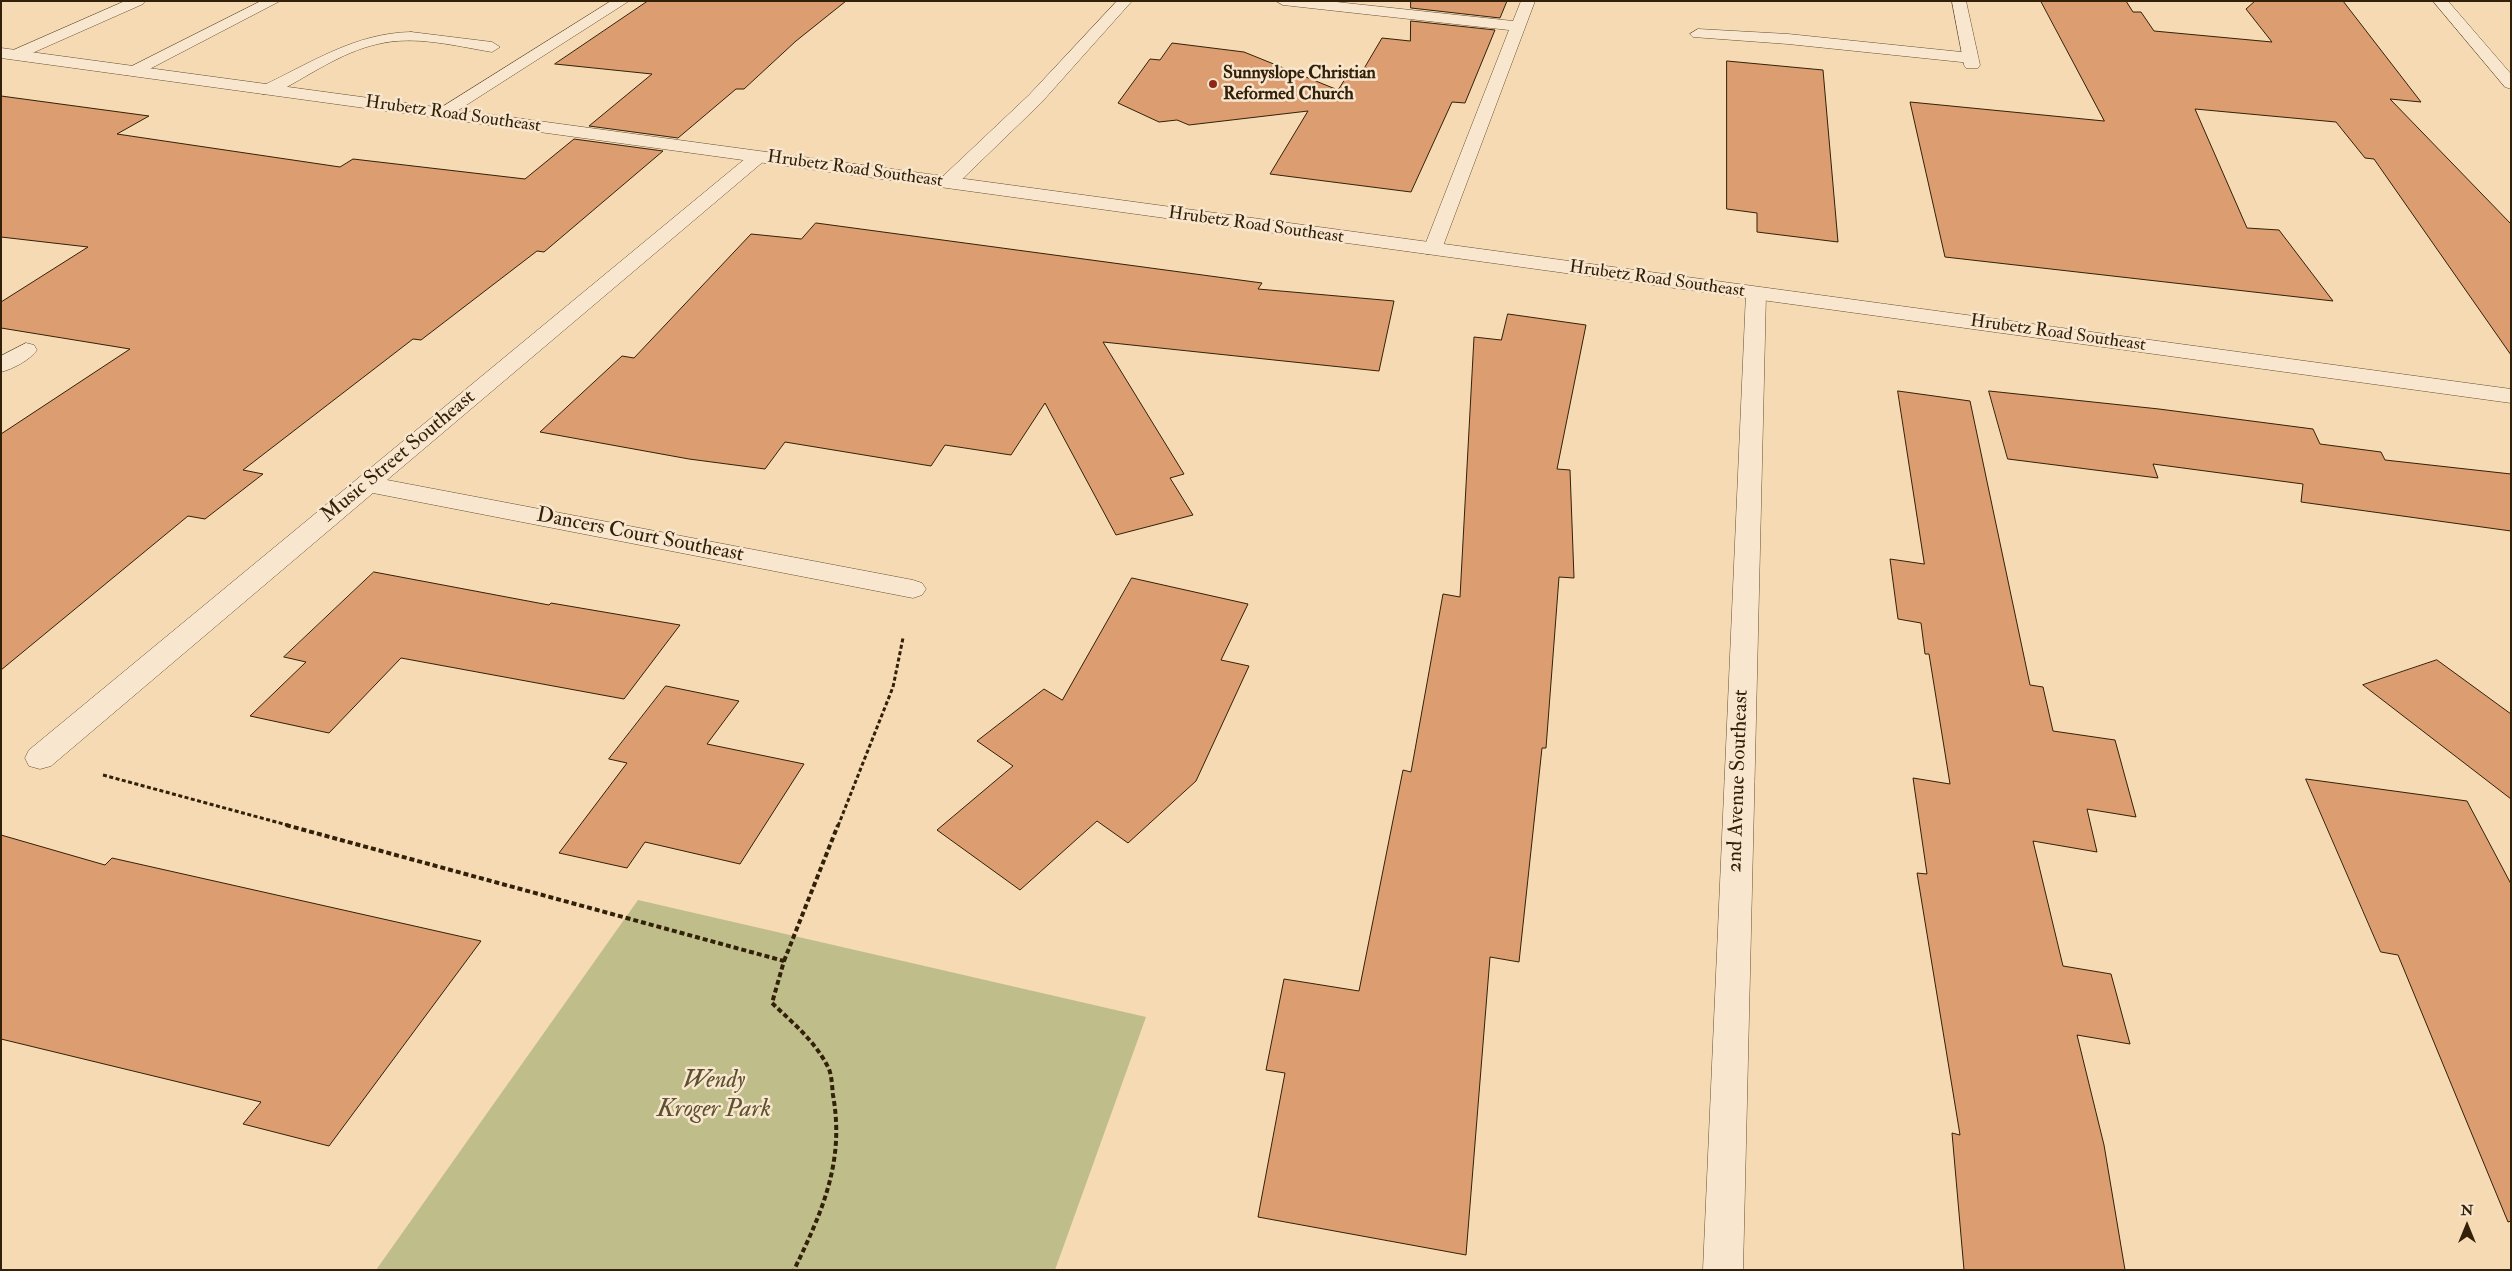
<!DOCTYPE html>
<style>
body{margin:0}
#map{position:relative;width:2512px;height:1271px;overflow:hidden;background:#f5dab3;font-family:"IM FELL Double Pica",serif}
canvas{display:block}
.frame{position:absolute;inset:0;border:2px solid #322108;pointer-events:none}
.north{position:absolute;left:2442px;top:1201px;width:50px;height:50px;-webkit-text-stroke:4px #f8e7ce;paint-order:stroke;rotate:0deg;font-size:14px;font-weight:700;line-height:20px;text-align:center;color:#322108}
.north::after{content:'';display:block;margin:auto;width:18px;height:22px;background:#322108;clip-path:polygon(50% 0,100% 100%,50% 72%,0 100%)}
</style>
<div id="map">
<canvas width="2512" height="1271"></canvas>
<div class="frame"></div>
<div class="north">N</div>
</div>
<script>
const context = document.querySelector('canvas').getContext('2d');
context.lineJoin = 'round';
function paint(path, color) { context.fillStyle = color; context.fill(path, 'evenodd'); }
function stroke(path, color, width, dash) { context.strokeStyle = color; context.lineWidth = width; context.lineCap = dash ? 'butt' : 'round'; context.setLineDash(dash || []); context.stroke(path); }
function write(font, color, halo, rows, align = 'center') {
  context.font = font + ' "IM FELL Double Pica",serif'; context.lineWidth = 5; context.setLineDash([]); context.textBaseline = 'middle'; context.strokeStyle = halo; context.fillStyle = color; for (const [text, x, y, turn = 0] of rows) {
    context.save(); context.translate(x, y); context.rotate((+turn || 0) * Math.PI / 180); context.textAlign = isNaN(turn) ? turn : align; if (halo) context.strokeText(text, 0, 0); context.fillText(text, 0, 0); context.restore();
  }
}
paint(new Path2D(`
 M638,900L1146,1017L1055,1270H376Z`), '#bfbe8a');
const building = new Path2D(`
 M648,1H846L796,41L744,89H736L678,138L589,126L652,74L555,64Z
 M1411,1H1507L1500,18L1411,8Z
 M2041,1H2126L2133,12H2141L2154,31L2272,42L2246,9L2255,1H2343L2421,102L2390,99L2511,224V355L2374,159L2365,158L2336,122L2195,109L2247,228L2279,230L2333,301L1945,257L1910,102L2104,121Z
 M1411,21L1495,30L1465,103L1452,102L1411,192L1270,174L1308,111L1189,125L1177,120L1159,122L1118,103L1150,59L1160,60L1172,43L1244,52L1338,90L1347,76L1359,77L1382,38L1410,41Z
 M1727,61L1823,70L1838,242L1757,232V213L1727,209Z
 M1,96L149,116L117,134L340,167L353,159L525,179L574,139L663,151L544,252L537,251L421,340L413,339L243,470L263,474L205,519L188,516L1,670V434L130,349L1,328V302L88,247L1,237Z
 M816,223L1262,283L1258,289L1394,301L1379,371L1103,342L1184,474L1170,478L1193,515L1116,535L1045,403L1011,455L945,445L931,466L785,442L765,469L689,459L540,432L622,356L634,358L751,234L801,239Z
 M1508,314L1586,325L1557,469L1570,470L1574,578L1559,577L1546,748H1542L1519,962L1490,957L1466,1255L1258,1217L1285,1073L1266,1070L1284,979L1359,991L1403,770L1411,772L1443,594L1460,597L1474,337L1501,340Z
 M1898,391L1970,401L2030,685L2043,687L2053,731L2115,740L2136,817L2087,809L2097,852L2033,841L2063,966L2111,974L2130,1044L2077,1035L2104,1145L2125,1270H1964L1952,1133L1960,1135L1917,873L1927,874L1913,778L1950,784L1929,654H1925L1921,623L1898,619L1890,559L1924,564Z
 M1989,391L2159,409L2313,429L2320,444L2381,452L2385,460L2511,474V531L2301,502L2303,484L2153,464L2158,478L2008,459Z
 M374,572L549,605L551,603L680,625L624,699L401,658L329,733L250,716L306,662L284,657Z
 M1132,578L1248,604L1221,660L1249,666L1196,781L1128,843L1097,821L1020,890L937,830L1013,766L977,741L1044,689L1062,700Z
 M2437,660L2511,714V799L2363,685Z
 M666,686L739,701L707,744L804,764L740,864L645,842L627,868L559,853L627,763L609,759Z
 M2306,779L2467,801L2511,884V1221L2508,1222L2398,955L2381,952Z
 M1,835L105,865L112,858L481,941L329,1146L243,1124L261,1102L1,1039Z`);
paint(building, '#dc9d71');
stroke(building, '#322108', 1);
const service = new Path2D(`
 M125,1H145L143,4L21,58H9L7,55L9,52Z
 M261,1H280L138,75H126L124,72L126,69Z
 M611,1H629L446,118H434L431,114Z
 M1117,1H1132L1041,103L954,187H940L938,183L940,179L1029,95Z
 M1276,1H1327L1513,21L1521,1H1535L1440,254H1426L1423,250L1509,30L1283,5Z
 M1698,29L1788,34L1971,53L1979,58L1971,63L1788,44L1693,37L1690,34Z
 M411,32L492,42L500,47L492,52C455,46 415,35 378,44C341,52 307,77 274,94H262L260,90L262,86C311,63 355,33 411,32Z
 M26,343L34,345L37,350C30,360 13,369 1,372V356Z`);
const minor = new Path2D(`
 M1952,1H1966L1980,65L1978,68H1966L1964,65Z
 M2433,1H2448L2511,74V89L2505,87Z
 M758,152L764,153L767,157L764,161L387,480L913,580L922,583L926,589L922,595L913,598L373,493L51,766L40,769L29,766L25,758L29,750L752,153Z
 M1756,287L1763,289L1766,293L1743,1270H1703L1746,293L1749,289Z`);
const tertiary = new Path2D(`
 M1,48L2511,389V403L1,58Z`);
stroke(service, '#634f33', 1);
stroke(minor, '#634f33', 1);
stroke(tertiary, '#634f33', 1);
stroke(new Path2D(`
 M103,775L291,826
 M838,826L893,687L903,638`), '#322108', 3, [4, 2.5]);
stroke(new Path2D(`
 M286,825L784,961L772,1003C793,1023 816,1042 829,1069C832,1077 832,1087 833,1095C845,1162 822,1212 794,1270
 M784,961L838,825`), '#322108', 4, [5, 3]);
paint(service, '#f8e7ce');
paint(minor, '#f8e7ce');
paint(tertiary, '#f8e7ce');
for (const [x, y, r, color] of [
 [1213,84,5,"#8f2418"]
]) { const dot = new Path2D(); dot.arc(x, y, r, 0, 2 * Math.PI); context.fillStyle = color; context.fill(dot); stroke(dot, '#f8e7ce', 2); }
write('bold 18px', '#322108', '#f8e7ce', [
 ["Sunnyslope Christian",1223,74],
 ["Reformed Church",1223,95]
], 'left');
write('18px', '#322108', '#f8e7ce', [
 ["Hrubetz Road Southeast",453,115,8],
 ["Hrubetz Road Southeast",855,170,8],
 ["Hrubetz Road Southeast",1256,226,8],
 ["Hrubetz Road Southeast",1657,280,8],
 ["Hrubetz Road Southeast",2058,334,8]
]);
write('21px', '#322108', '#f8e7ce', [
 ["Music Street Southeast",399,457,-40],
 ["Dancers Court Southeast",640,536,11],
 ["2nd Avenue Southeast",1739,781,-88]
]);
write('italic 25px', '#5c502f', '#f8e7ce', [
 ["Wendy",714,1082],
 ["Kroger Park",714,1111]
]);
</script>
